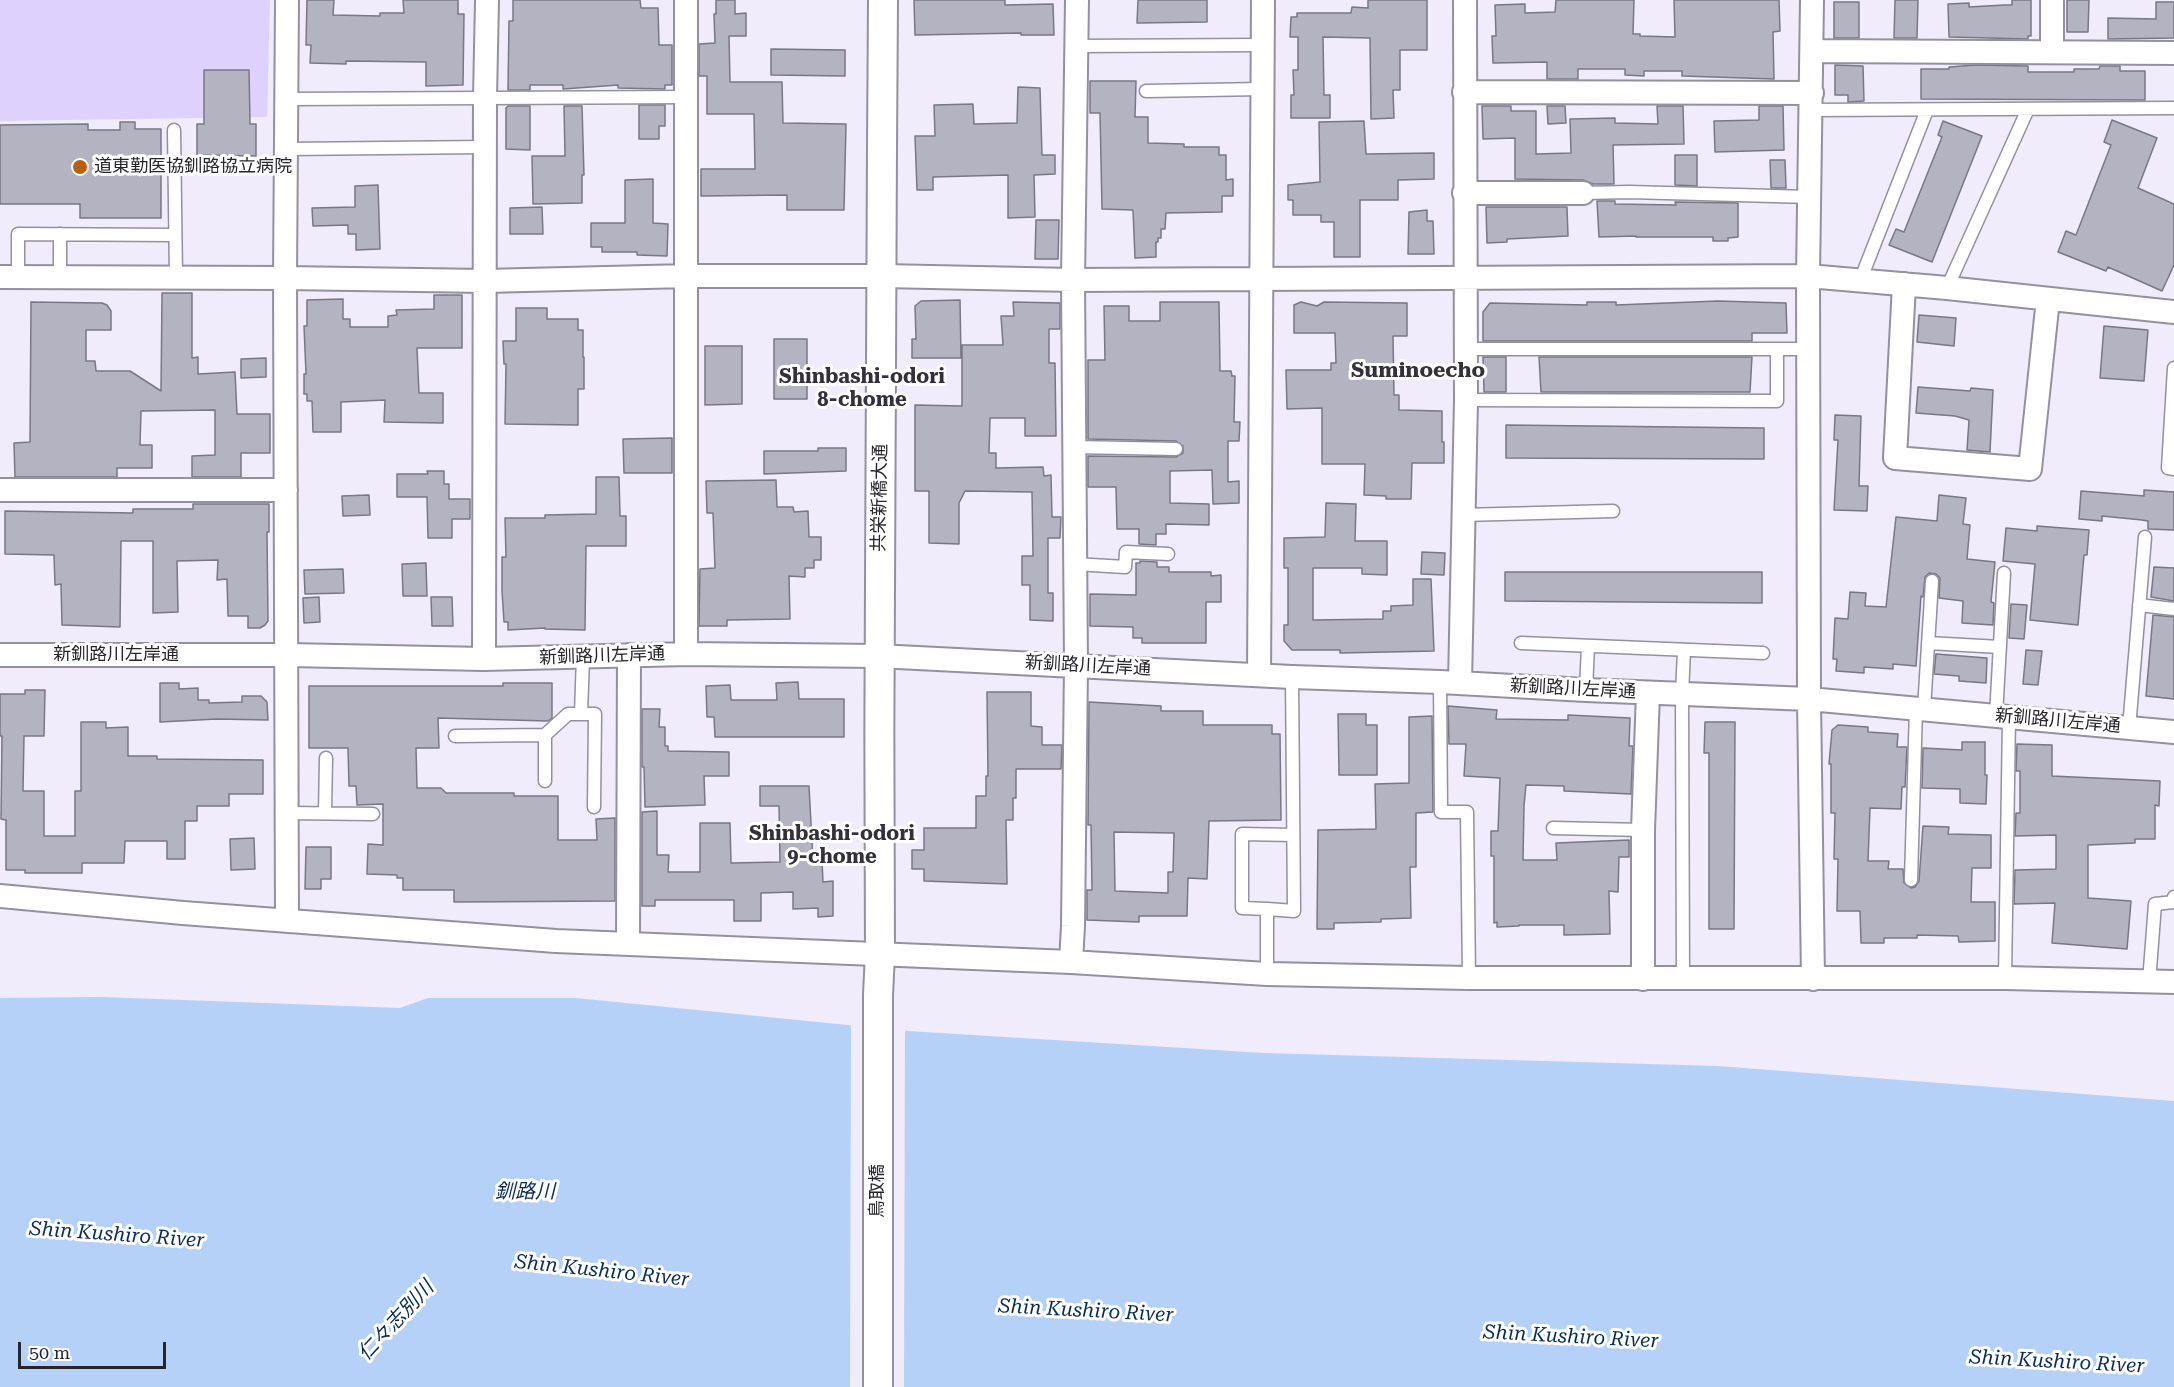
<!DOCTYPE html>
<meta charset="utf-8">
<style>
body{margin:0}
#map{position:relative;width:2174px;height:1387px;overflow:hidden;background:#f0ecfb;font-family:"Roboto Serif",serif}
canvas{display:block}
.scale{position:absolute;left:18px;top:1342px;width:148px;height:27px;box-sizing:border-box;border:3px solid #27252b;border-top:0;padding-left:8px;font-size:18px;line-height:21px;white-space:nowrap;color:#27252b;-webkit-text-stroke:4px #fff;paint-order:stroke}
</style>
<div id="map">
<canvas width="2174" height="1387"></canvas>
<div class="scale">50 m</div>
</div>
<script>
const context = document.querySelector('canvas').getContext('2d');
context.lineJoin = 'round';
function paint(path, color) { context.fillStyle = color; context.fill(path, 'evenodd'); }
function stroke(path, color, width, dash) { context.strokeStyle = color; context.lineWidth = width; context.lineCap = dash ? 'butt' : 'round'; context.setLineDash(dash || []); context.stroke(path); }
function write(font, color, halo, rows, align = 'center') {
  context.font = font + ' "Roboto Serif","Noto Sans JP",serif'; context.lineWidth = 6; context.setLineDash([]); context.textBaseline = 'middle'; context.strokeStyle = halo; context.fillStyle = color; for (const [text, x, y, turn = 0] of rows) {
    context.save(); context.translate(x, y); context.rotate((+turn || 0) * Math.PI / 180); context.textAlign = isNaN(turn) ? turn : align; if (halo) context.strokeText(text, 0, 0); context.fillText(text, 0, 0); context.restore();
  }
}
paint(new Path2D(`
 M0,0H270L267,117L0,121Z`), '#ded1fd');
paint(new Path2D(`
 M101,997L400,1008L428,998H576L908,1031L1264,1053L1718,1066L2174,1101V1387H0V998Z`), '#b5d1f7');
paint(new Path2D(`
 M851,1022L905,1027L904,1387H850Z`), '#f0ecfb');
const building = new Path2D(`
 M307,0H334L333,15L380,16V13H404L403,0H458V14H464L463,85L426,86V62L346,61V64L310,63L311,45H306Z
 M513,0H640L641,8H658L659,45H672V85H665V89L618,88V85L563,89V85H530V90H508L509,21H513Z
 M716,0H735V14L746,13V36H729L730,82H782L783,123L846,124L844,210H787V195L701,196V169H755L754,114H707V76H699V44L715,43L714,14H716Z
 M914,0H1005V5L1053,4L1054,35H1021V33L915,35Z
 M1138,0H1207V22L1137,23Z
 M1368,0H1427V50H1400V90H1393L1394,118L1371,119L1370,38L1323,37L1324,95H1330V118H1291V95H1294L1293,70H1298V37H1290L1291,17H1297V13H1351L1352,7L1368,8Z
 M1556,0H1634L1633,34H1640V36L1675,37L1674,0H1779L1780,31L1773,32L1774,79L1682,76V71H1644V76L1625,75V69H1578V79H1547V62L1493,63L1492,36H1496L1495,5L1525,4V13L1555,12Z
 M1895,0H1918L1917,38H1894Z
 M2012,0H2031V36H2028V39L1949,37L1948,4L1969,3V7L2004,5H2012Z
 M2067,0H2089L2088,32H2067Z
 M1834,2H1859V38H1834Z
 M2156,2H2174V38L2108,39V18L2156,19Z
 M771,49L845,50V76L771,75Z
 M1835,65L1863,66L1864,101L1848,102V95H1835Z
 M1976,65L2028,66V72H2074V69H2099L2100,66H2120V71H2145V100L1921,99V69H1949V67Z
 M204,70H249L250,124H256V156L197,155V124H204Z
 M1090,81H1136L1135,117H1148V143L1184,144V147H1219V155H1226V180L1233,179V196H1222V212L1166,213L1165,229H1161V238H1158V242H1156V257L1135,258L1133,210L1102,209L1100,113H1090Z
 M1018,87L1040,88L1042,155H1055V174L1034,175L1035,217L1008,218V175L933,177V190H917L915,136H935L934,105L973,104L974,124L1017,123Z
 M639,105H665V126H659V139H639Z
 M508,106H530V150L506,149V108Z
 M564,106H582L584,175H582V203L533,204L532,156H565Z
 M1482,106H1511V111H1536V154L1571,153L1570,119L1615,118V123L1658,124L1657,106H1683L1684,144L1613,145L1614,184H1593L1583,180L1515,179V138L1483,139Z
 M1547,106H1565L1566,123L1548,124Z
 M1759,106H1783L1784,150L1715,152L1714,121L1759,120Z
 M2112,120L2157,138L2138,188L2174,204V265L2162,291L2108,267L2106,271L2058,252L2066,231L2076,235L2111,145L2104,142Z
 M1364,121L1366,154L1434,153V179L1398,180V200H1360V257H1334V222H1321V215H1293V200H1288V185L1320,182L1319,122Z
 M1943,121L1982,136L1932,262L1889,245L1896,229L1904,232L1942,137L1938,135Z
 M120,122H135V129H161V218H80V204H0V125L88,124V130H120Z
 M1675,155H1697V186L1675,185Z
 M1770,160H1785L1786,188H1771Z
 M653,179V223L668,224L667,256L637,255V252H602V247H591V223H625V180Z
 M378,185L380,249L356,250V234H348V225L313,226L312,208L355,207V186Z
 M1597,201H1615V204L1676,205L1675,202L1738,203V237L1728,238V241H1713V237H1636V236L1599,237Z
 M542,207L543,234H510V208Z
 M1486,207H1567L1568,236L1507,239V242L1487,243Z
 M1427,210V221H1433L1434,254H1408L1409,212Z
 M1036,220H1059L1058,259H1035Z
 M162,293H192V358L198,357V374L235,372L237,414H270V453H241V477H192V456L215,455V410L141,411L140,445H152V468H117V477H15L14,443L30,442L31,302L102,303L107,305L111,311V330H86V361H95L96,371H130L161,391Z
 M434,295H462V348H417L419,393H443V423L384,422L385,400L341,402V432H313L312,401H307V394H304V374H306L304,326H307V300L343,299V319H350V327H388V316L397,315L396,310L434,309Z
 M960,300L961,358H912V339H916L915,306L921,301Z
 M1718,301L1786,303L1787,333H1752V341H1483V312L1490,303L1587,305V302H1616V305Z
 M1013,302L1060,303V329H1049V363H1055L1056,436H1025V418H990L989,453H996V468L1043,467L1044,476L1051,475L1052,517H1061L1060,538H1048V593H1053V621L1030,620V585H1022V556H1033L1032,492L965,491L959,503V544L929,543V491H915V405L962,406V345H1003L1001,316H1014Z
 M1160,302H1219L1220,371H1231L1232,376H1235L1234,422H1240L1239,441H1228V482L1239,481V503L1213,504L1212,470L1170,471V503L1209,504V525L1166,524V534H1156V545L1139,544V529H1117L1116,487H1088V456L1176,457L1183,453V446L1176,441L1088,439V360H1105L1104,306H1129V321H1160Z
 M1301,302L1317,306L1324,302L1407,303V336H1393L1394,395H1399V410L1442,411V442H1444V463H1412L1411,499H1386V496L1364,495L1365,464H1322V408L1287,409L1286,370H1331V363H1336L1335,333H1294V305Z
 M516,308H547V319H578V330H583V357H584V389H578V425L505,424L506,364H504L503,341H516Z
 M1919,315L1956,318L1954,346L1917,342Z
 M2104,326L2148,330L2144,381L2100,378Z
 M774,339H807V399H774Z
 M705,346H742V404L705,405Z
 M1483,357H1506V392H1484Z
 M1539,357H1752L1750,392H1541Z
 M266,358V377L241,378V359Z
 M1918,387L1970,391L1971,388L1993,390L1990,452L1967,450L1969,420L1955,416L1916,413Z
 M1835,415L1861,416L1859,486H1868L1867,511L1834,510L1838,440H1834Z
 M1506,425L1764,428V459L1506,458Z
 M672,438V473H624L623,439Z
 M818,448H846V471L764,474V451H818Z
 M427,471H444V484H449V499H470V519H452V538H428L427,497H397V474H428Z
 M596,477H619L620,516H626V546H586L585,630L545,629V628L508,630V622H504L502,591V557H506L505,518H545V515L596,514Z
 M776,480L777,507H793L794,512L808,511L809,537H821V560H814V568H805V577L789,576L790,619L727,620V626H699L700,569L715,568L713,513H707L706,481Z
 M2144,490L2174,492V530L2148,529V521L2142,520L2102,516V521L2079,519L2081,491L2144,496Z
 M369,495L370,515L343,516L342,496Z
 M1939,495L1966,498L1963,524L1970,525L1967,559L1995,562L1991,602L1994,603L1993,625L1962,623L1963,601L1939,598L1940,578L1936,574L1929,573L1925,577L1923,597L1921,596L1916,666L1893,664V669L1864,667V673L1836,671L1837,659H1833L1835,618L1848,619L1850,592L1866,593L1865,606L1886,607L1896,517L1937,521Z
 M1326,503L1356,504L1355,541H1387V575L1362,574V568H1313V620L1383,619V611H1391V606L1413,605V579H1431L1434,651L1340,653V650H1292L1284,641V625H1288V568H1284V538L1325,537Z
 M193,504H269V532H267L268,621L265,625L260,628H248V616H228L227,579L217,580L218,560L177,561L178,612L153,613V541H121L120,627L62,625L61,584L55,585L54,555L5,554V511L133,513V509H193Z
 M2037,526L2089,530L2087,555H2084L2078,625L2030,620L2035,564L2003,561L2006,528L2037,531Z
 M1422,552L1445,553L1444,575L1421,574Z
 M1140,561L1157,562V567H1169V572H1211V576L1221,575V602H1206V643H1142V638H1133V627L1090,626V594L1136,595V563H1140Z
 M426,563L427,596H403L402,564Z
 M2154,567L2174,568V601L2151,597Z
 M343,569L344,593L305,594L304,570Z
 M1505,572H1762V603L1505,601Z
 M319,597L320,622L304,623L303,598Z
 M431,597H452L453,626H432Z
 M2011,604L2027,605L2024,639L2009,638Z
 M2153,615L2174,617V699L2146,696Z
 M2026,650L2042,651L2038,685L2023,684Z
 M1936,654L1987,658L1986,683L1959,681V676L1934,674Z
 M798,682L799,699H844V737H715L714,717H707L706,686L730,685L731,700H777L776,683Z
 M160,683H179V689L198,688V700H209V703L242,702V696H261L267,702L268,720L217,719L160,722Z
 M503,683H552V718L548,721L438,718L439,748H416L417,788H441L446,793H514V796H558V840H597L596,819L615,818V901L454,902V890H403V878H397V875L367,874L368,844L383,845V804L357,805L356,786H349L348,748H309V686H503Z
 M25,690H45L44,736H24L23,791H44V836H75V791H81V722H106V728L128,727V756H157V759L263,760V794H229V806H197V821H185V859H167V841H125L124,863H82V873H25V870H6V820L1,819L2,736H0V694H25Z
 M987,692H1031V726L1042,727V745H1062L1061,769H1016V798H1013V820H1006L1007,884L924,881V869H912V850H924V828H976V796H986V776H988Z
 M1089,702L1161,706V711H1203V725H1272V734H1280L1281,820L1209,821L1207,879L1188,878L1187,916H1139V922L1087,920V890H1092L1091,825H1088ZM1114,832L1174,833L1173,872H1168V893L1115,891Z
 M1448,706L1497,710L1496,719L1568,720V715L1630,718L1629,746H1633L1631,794L1564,791V786L1526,785L1524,806L1523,860H1557L1556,843L1629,840V857H1619L1618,892L1609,891L1610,934L1564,935V925H1519V926L1497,927V922L1494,923V856H1491V831H1498L1500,778L1464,776L1466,744H1449Z
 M642,709H660L659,727H665V746H668V751L729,752V776H704L705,805L645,807L644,767H642Z
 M1338,714H1366V725H1377V775H1339Z
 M1432,716L1433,812L1416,813V867H1410L1411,918L1381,919V922L1334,923V929H1317L1318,830L1376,829L1375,784L1409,783V717Z
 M1705,722H1735L1734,929H1709V753H1704Z
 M1838,725L1868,727V732L1898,734L1897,747H1907L1905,787H1902L1901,809L1870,808L1868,861H1889L1888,869H1903L1904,883L1911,888L1915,887L1919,881L1923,826L1949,827L1948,834L1991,835V868H1972L1971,902H1995V941L1959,942L1958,936L1917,935V938H1884V943H1861L1860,911H1837L1838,859H1834L1835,813H1831V764H1829L1832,730Z
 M1962,742H1985V775H1987L1986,804L1960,803V789L1922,788L1923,748L1962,750Z
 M2017,744L2052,745V776L2160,781L2159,806L2155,805V839H2135V843L2088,845V898L2131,901L2127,949L2052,943L2055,903L2014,904L2015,870L2056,869V835L2015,836L2016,813H2020V771H2016Z
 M760,786H809L813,861H822L823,882L833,881V916L818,917V908L793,909V892L761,893V921H734V900H655V906H642V812L657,811V855H669L668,872H700V823H730L731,863L780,862L779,806H760Z
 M254,838L255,869L231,870L230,839Z
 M306,847H331V879H321V889H305Z`);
paint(building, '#b4b3c2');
stroke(building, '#797785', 1.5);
const service = new Path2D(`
 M1076,46L1263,45
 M1146,91L1262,89
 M286,99L687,97
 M1811,110L2174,108
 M174,130L176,277
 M286,149L485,147
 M1583,193L1629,192L1810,197
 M18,277V234L175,235
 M60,277V234
 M1860,281L1927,110
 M1947,288L2028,109
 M1465,349H1809
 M2174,368L2168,468L2174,469
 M1466,400L1777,401V349
 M1074,447L1176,449
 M1463,515L1613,511
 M1075,564L1125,567L1126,552L1168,554
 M2139,605L2174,609
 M1521,643L1763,653
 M1928,643L2000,647
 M1440,682L1441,812H1467L1469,978
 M1586,690L1588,646
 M1924,709L1932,581
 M581,714L583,656
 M1996,716L2004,573
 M2129,728L2145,537
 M545,735L568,714H595L594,807
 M455,736L545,735V781
 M288,813L373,814
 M325,813L326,758
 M1553,828L1643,830
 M1911,880L1916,708
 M1267,909L1242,908V834L1293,835
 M1267,974V909L1294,911L1292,677
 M2005,978L2009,717
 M1683,979L1682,694L1684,650
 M2149,982L2155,904L2174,902V897`);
const minor = new Path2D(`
 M287,0L285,278L287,921
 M1812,0L1808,276L1809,699L1813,979
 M1812,51L2174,53
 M2052,52V0
 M1464,92L1812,93
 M1464,193H1583
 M0,277L285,278L485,281L687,276H883L1073,280L1808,276L1947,288L2174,312
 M1904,284L1895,458L2030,469L2048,299
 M0,490H286
 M686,654V0
 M0,655H288L484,659L686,654L878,656L1292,677L1440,682L1586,690L1809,699L2174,732
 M484,659L485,98L487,0
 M1259,675L1263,0
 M1460,683L1466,400L1465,0
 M0,896L183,913L556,941L1071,962L1267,974L1469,978H2005L2174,982
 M628,944L629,655
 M1071,962L1073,926L1076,665L1073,280L1077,0
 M1643,979V830L1648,693`);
const tertiary = new Path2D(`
 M878,1387V995L880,954C878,636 881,318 883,0`);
stroke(service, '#94909d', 15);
stroke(minor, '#94909d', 26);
stroke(tertiary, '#94909d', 32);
stroke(service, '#fff', 12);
stroke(minor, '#fff', 22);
stroke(tertiary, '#fff', 28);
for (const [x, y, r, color] of [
 [80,167,8,"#bc5f0d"]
]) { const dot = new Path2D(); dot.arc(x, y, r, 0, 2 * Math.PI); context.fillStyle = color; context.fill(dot); stroke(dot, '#fff', 2); }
write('18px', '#27252b', '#fff', [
 ["道東勤医協釧路協立病院",94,167]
], 'left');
write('18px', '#27252b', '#fff', [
 ["共栄新橋大通",880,498,-89],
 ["新釧路川左岸通",116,655],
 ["新釧路川左岸通",602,656,-2],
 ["新釧路川左岸通",1088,666,3],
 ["新釧路川左岸通",1573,689,3],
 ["新釧路川左岸通",2058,721,5],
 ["鳥取橋",878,1191,-90]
]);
write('bold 20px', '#33303b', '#fff', [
 ["Shinbashi-odori",862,377],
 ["8-chome",862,400],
 ["Shinbashi-odori",832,834],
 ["9-chome",832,857]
]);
write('italic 20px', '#0a2d56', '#fff', [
 ["釧路川",525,1192],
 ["Shin Kushiro River",117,1235,4],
 ["Shin Kushiro River",602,1271,6],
 ["Shin Kushiro River",1086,1311,3],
 ["仁々志別川",396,1321,-47],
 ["Shin Kushiro River",1571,1337,3],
 ["Shin Kushiro River",2057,1362,3]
]);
write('bold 21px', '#33303b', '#fff', [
 ["Suminoecho",1418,371]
]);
</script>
